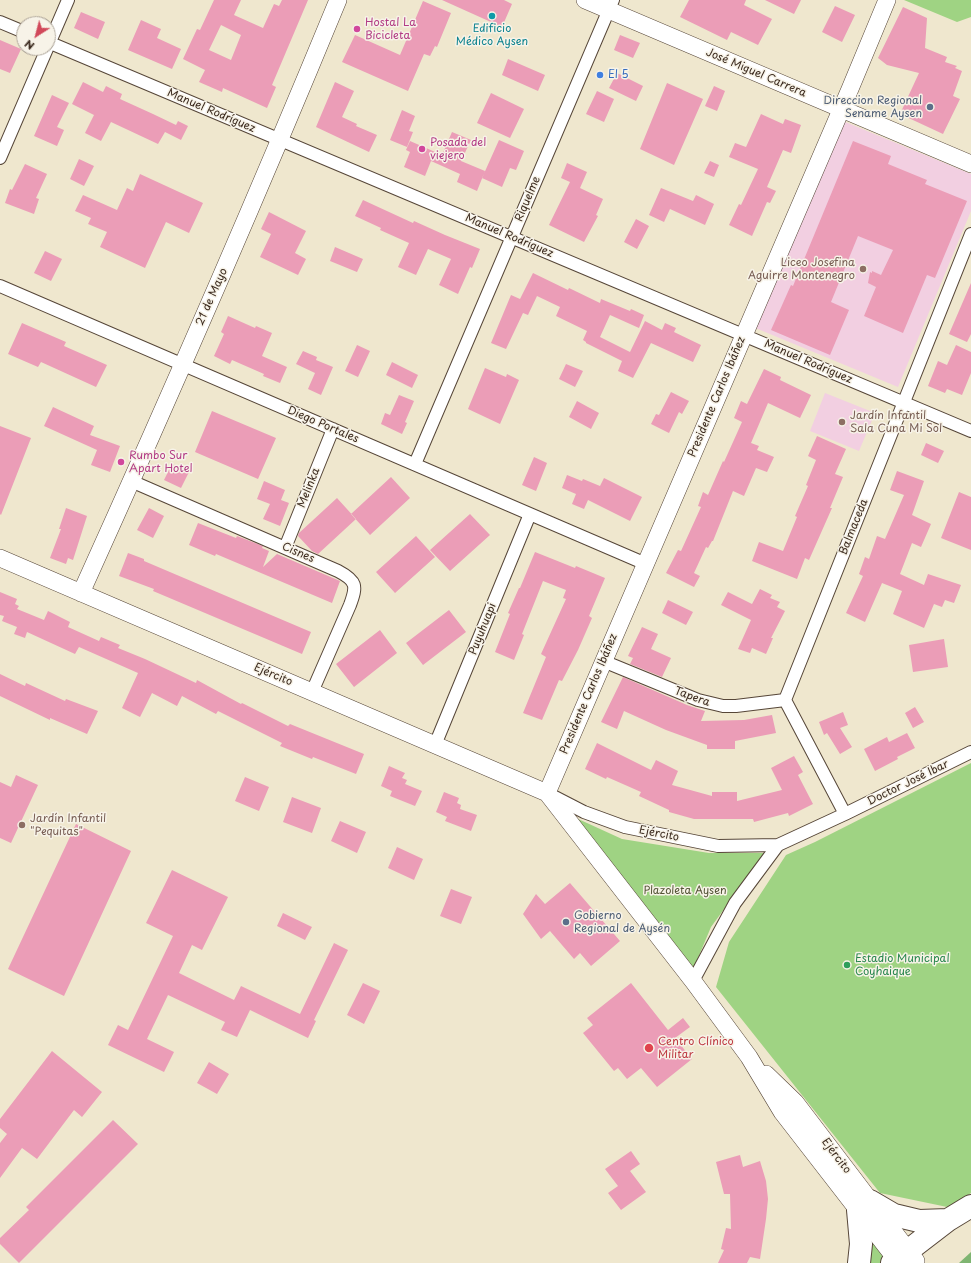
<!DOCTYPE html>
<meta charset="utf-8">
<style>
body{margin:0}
#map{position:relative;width:971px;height:1263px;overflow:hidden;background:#efe7ce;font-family:"Playpen Sans",sans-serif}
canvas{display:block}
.north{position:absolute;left:16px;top:16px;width:40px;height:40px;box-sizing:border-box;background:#f7f3e8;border:1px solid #aca397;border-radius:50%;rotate:216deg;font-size:11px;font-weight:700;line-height:16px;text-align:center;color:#3b2a1e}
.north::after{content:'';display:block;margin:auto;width:14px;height:18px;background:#d1495b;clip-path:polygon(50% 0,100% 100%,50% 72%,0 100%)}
</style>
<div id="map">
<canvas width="971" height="1263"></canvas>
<div class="north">N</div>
</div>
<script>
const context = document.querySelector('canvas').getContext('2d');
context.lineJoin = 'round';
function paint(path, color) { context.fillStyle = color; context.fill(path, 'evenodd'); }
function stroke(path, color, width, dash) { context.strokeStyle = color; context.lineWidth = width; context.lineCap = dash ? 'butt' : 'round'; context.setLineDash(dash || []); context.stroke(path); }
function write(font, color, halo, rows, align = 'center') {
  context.font = font + ' "Playpen Sans",sans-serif'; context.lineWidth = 3; context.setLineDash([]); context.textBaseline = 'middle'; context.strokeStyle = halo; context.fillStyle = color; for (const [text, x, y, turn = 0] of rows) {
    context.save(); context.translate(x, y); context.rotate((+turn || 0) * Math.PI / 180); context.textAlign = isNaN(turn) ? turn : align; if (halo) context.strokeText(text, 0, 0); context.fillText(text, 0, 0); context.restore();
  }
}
paint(new Path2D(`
 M843,121L971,174V211L898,387L753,327Z
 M825,393L875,413L859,451L810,431Z`), '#f2cfe1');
paint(new Path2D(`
 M904,0H971V17L957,22Z
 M971,763V1193L952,1208L880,1193L716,987L729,942L786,855L815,842Z
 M576,818L622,839L709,853H765L711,927L693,970Z
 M867,1228L889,1257L882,1263H865Z`), '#9fd383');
paint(new Path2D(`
 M971,1252V1263H959Z`), '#7fb571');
paint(new Path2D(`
 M214,0H241L234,15L263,28L274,4L279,6L282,0H308L272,85L276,87L267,108L223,88L222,92L199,82L205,70L183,59L197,29L200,30ZM221,25L241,35L231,60L209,50Z
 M442,0H504L512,4L502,27Z
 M689,0H746L744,5L772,19L758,45L731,32L727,40L680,17Z
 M765,0H801L794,14Z
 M423,1L451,13L437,47L435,46L430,56L424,54L408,91L342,62L355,35L400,55Z
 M835,6L855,15L842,42L822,32Z
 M903,7L927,18L925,48L947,57L945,62L957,66L955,68L962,71L953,96L960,99L943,134L900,114L919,73L887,65L878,58Z
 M81,12L105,22L98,39L74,28Z
 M141,20L161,29L157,38L181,49L172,69L128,50Z
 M620,35L640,43L633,58L614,50Z
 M0,40L21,49L10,73L0,69Z
 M508,59L545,75L538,91L502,75Z
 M617,73L643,86L636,101L609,88Z
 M83,82L103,92L106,86L122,94L120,99L153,114L176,125L178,121L188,126L181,140L165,132L158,144L111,122L101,141L85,133L94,115L72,104Z
 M335,82L354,91L342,117L357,124L356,126L377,135L369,152L316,127Z
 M667,83L703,99L674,165L640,149Z
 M714,86L725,91L717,111L705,106Z
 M597,91L614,99L604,122L586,114Z
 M491,93L524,109L510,138L477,123Z
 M52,95L69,103L57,127L64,130L57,146L34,136Z
 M402,110L415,116L409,131L413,132L407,147L390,140Z
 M761,114L783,124L785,119L801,125L791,153L783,150L767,187L776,191L770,203L767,202L752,236L729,225L739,204L741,205L758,169L729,157L735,143L746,147Z
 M452,132L471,140L461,161L485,171L477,191L457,182L460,174L431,161L425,176L404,167L410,152L406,150L410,141L442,155Z
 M499,140L524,151L516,170L510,168L502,187L482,178Z
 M853,141L891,156L888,164L927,180L925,184L967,201L935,278L927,275L903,333L864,316L876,287L868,283L870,272L872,273V271L881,275L893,250L858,236L831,302L849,310L830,355L771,330L791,285L793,286Z
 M79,159L94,166L84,186L70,179Z
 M710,161L719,165L714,177L704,173Z
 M567,163L587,172L580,188L603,199L596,215L598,216L584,242L549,225L570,182L561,178Z
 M25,164L47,174L36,198L39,199L34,214L5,203L10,189L12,190Z
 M140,174L203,203L189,233L166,222L145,268L100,247L107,232L88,224L91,218L75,211L83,195L117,210L127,188L133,191Z
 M661,188L693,201L696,195L714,204L705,225L670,209L664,222L649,215Z
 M363,200L413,223L414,221L445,235L480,249L472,268L470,267L458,294L439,285L451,259L428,249L416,275L398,267L409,243L380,230L381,228L355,216Z
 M269,212L306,231L295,253L306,259L298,275L260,257L271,234L261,229Z
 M636,219L649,226L637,249L624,242Z
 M335,247L363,259L357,272L330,261Z
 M45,251L62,259L51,281L34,273Z
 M533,273L568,290L569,288L600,303L601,299L630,311L631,309L644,315L639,328L610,315L600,337L630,352L645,321L662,330L665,323L676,328L674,332L701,345L693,362L651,343L633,378L618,371L622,361L586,343V342L583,340L587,331L556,316L560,307L537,296L528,315L523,313L506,349L491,343L511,295L520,299Z
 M971,283V334L967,342L949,334Z
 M228,316L255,328L256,326L272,333L262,356L287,367L280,383L263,376L264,374L232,360L230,364L214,356L224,334L221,332Z
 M22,323L66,342L64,346L107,365L96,387L41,362L38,367L8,354Z
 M357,345L370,351L358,377L345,371Z
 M956,345L971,352V373L962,395L947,389L945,393L928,386L938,361L947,365Z
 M303,351L317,357L316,360L333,367L321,395L308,389L315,373L296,364Z
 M392,362L418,375L412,388L386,375Z
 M566,364L583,371L575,387L559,379Z
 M485,368L506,377L507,374L519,380L500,424L468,409Z
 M764,369L781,377L780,380L811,395L800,418L768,403L751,443L759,446L757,450L774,457L767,472L756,468L744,496L733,491L713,541H712L708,548L706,547L694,573L700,576L694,587L666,573L678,550L681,551L701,507L698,506L703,492L708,495L723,461L724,462L742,422L734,418L741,401L747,404Z
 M671,392L689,401L682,414L679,412L669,433L651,424L656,414L659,415Z
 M399,395L414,401L405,422L407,423L402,434L381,424L385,413L390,415Z
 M577,401L599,413L591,429L569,417Z
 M53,407L94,426L90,435L120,446L110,472L91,465L97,450L44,426Z
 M212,411L276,438L258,479L195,452Z
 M0,426L31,438L1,515L0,514Z
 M817,436L846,449L835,474L843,477L830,508H832L809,560L805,558L797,579L752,561L759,542L783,551L797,517L795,516L808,486L806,485L816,460L808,456Z
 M926,443L944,451L938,463L921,455Z
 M534,457L547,463L536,491L522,485Z
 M172,464L189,472L181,488L164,480Z
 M897,471L924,481L912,515L931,524L921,547L912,543L900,574L924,585L928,574L961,585L954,603L945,600L942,607L934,604L924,628L893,614L902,591L882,583L865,622L846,613L863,576L859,574L865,557L869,559L877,536L885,539L904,495L890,490Z
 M567,475L582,481L583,479L600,486L604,478L642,497L630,521L588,500L584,509L572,504L576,494L562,488Z
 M391,477L410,498L370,535L351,514Z
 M264,481L285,490L281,500L289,503L280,526L263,519L270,504L257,499Z
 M959,492L971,497V550L941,538Z
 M337,498L356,519L318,554L312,551L298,536L299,533Z
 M66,508L87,516L73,560L68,558L66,564L50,558L61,529H59Z
 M149,508L164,516L153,538L137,530Z
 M470,514L490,535L450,571L430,550Z
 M198,523L236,538L237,536L263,546L262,548L269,551L263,567L277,554L340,581L332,603L216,554L215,556L189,545Z
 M416,536L435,557L395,593L376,572Z
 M535,552L575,568L576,566L605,578L589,616L592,618L578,650L562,681L559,680L542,720L523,713L546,657L541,654L566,599L563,598L566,590L543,581L522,634L524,635L514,660L495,652L510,614L508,613L519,588H520Z
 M128,553L144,559V561L311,632L302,654L153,591L154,589L119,576Z
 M760,589L772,595L770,598L780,602L777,607L785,611L771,638H773L766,654L752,648L750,653L738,649L751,620L721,605L728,592L752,604Z
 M0,592L17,599L15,604L19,606L17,609L44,620L48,611L70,622L68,627L99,641L101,637L120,645L118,648L145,659L196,683L197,680L241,704L242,703L288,726L290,724L364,754L356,774L313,757L312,759L280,746L282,743L218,711L216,714L182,696L177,706L152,693L140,717L122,708L138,673L79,647L75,654L27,632L25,638L14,634L17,627L2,621L4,616L0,615Z
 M668,600L693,612L686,625L662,613Z
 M449,610L466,632L423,665L406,643Z
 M642,627L658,634L651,649L671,658L662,677L630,664L633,658L628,656Z
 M380,630L397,653L354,687L336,664Z
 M944,639L948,667L913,672L909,645Z
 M0,674L25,686L26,683L65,701L66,699L98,711L87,734L50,718V720L0,696Z
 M623,677L687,705L705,711L701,721L744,720L772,715L776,733L735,741V749H707V745L666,730L624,711L617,729L601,722Z
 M915,707L924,722L913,728L905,713Z
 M843,712L848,725L840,728L852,747L840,754L827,733L824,735L819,722Z
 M907,733L915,748L897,757L898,759L875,771L864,749L887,737L889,742Z
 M597,743L651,770L656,760L678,771L672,785L712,796V792H737V801L782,790L771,768L794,756L803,772L798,775L813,804L789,816L788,813L754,822L753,819H694L669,812V810L639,796L641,792L607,777L606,779L585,769Z
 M389,766L405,773L402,778L407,780L405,784L422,791L415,806L390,796L392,791L381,786Z
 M16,775L38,785L11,843L0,838V782L11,787Z
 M245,777L269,787L259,811L235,801Z
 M444,792L459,798L457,803L461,805L460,809L477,815L471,831L445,821L447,817L436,812Z
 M292,797L321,808L312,833L283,822Z
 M340,821L366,832L357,853L331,841Z
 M76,824L131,851L64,996L8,969Z
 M397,847L423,859L414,880L388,868Z
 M172,870L228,897L202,950L192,945L179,973L234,1000L241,986L300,1014L334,943L348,950L314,1020L316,1021L308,1038L250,1010L237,1037L221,1030L225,1022L168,995L147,1039L174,1052L164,1072L108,1045L118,1025L128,1030L173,936L146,923Z
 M570,883L620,941L591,966L580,953L574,959L550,931L541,939L523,914L536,894L545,904Z
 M451,889L472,897L461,924L440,916Z
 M283,913L312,927L305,940L277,926Z
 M363,983L380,991L364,1024L347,1015Z
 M631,983L668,1030L683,1018L690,1027L675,1038L692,1059L657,1087L641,1068L627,1079L618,1068L614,1071L583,1033L593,1025L587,1018Z
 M52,1051L102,1092L82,1117L74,1110L37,1159L22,1148L0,1178V1143L7,1134L0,1128V1119Z
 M209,1062L229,1074L217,1094L197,1083Z
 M113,1120L138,1144L19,1263L0,1244V1238L29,1210L26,1207Z
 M631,1151L640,1164L630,1171L646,1192L621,1210L608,1193L618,1186L605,1169Z
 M740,1155L743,1167L760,1161L766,1181L768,1199L766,1219L760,1259L750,1257L747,1263H718L724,1250L721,1249L726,1228L731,1229L730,1194H724L716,1162Z`), '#eb9db7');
const street = new Path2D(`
 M0,22L24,32
 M48,42L971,431
 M0,158L68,0
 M0,286L646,564
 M415,464L613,0
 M131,481L338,571C357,581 357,586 350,605L312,692
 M285,548L333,429
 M603,661L698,700L723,706H736L785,700
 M435,745L530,514
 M551,795L584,812L625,827L718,846L778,845L845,814L971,752
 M845,814L785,700L971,234
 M693,981L735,903L778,845`);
const secondary = new Path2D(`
 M585,0L971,164
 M0,558L547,793L693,981L749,1057L782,1112L899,1263
 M81,593C170,396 256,199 338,0
 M547,793L850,89L887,0
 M766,1074L795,1102L916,1261`);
const highway = new Path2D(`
 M870,1201L894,1215L919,1221L948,1220
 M858,1210L861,1244L859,1263
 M892,1263L948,1220L971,1206`);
stroke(street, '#564638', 14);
stroke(secondary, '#564638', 18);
stroke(highway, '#564638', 24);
stroke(street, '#fff', 12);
stroke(secondary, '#fff', 17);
stroke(highway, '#fff', 22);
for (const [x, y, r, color] of [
 [492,16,4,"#0f9aa8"],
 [357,29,4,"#d1479c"],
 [600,75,4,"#3f7fe0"],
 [930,107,4,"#5c6f8a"],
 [422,149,4,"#d1479c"],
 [863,269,4,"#8d6e63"],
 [842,422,4,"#8d6e63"],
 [121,462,4,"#d1479c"],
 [22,825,4,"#8d6e63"],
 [566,922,4,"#5c6f8a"],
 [847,965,4,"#2e9e5b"],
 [649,1048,5,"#e0444e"]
]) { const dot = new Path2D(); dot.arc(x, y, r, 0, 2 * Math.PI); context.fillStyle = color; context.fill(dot); stroke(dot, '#f7f3e8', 1.5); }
write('11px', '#b23c85', '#f7f3e8', [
 ["Hostal La",365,23],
 ["Bicicleta",365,36],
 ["Posada del",430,143],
 ["viejero",430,156],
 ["Rumbo Sur",129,456],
 ["Apart Hotel",129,469]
], 'left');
write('11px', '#0d838f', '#f7f3e8', [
 ["Edificio",492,29],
 ["Médico Aysen",492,42]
]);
write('11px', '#3b2a1e', '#f7f3e8', [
 ["José Miguel Carrera",756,73,23],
 ["Manuel Rodríguez",211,111,23],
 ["Riquelme",528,199,-67],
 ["Manuel Rodríguez",509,236,23],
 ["21 de Mayo",212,297,-66],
 ["Manuel Rodríguez",808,362,23],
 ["Presidente Carlos Ibáñez",717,397,-67],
 ["Diego Portales",323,425,23],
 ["Melinka",309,488,-68],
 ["Balmaceda",854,527,-68],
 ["Cisnes",298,553,23],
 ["Puyuhuapi",483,629,-68],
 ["Ejército",273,675,23],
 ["Presidente Carlos Ibáñez",589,694,-67],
 ["Tapera",692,697,20],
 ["Doctor José Ibar",908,783,-26],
 ["Ejército",659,834,11],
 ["Ejército",836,1156,53]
]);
write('11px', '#366cbe', '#f7f3e8', [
 ["El 5",608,75]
], 'left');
write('11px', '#4e5e75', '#f7f3e8', [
 ["Direccion Regional",922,101],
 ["Sename Aysen",922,114],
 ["Gobierno",574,916,"left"],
 ["Regional de Aysén",574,929,"left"]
], 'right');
write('11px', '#785e54', '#f7f3e8', [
 ["Liceo Josefina",855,263,"right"],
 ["Aguirre Montenegro",855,276,"right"],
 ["Jardín Infantil",850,416],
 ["Sala Cuna Mi Sol",850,429],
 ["Jardín Infantil",30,819],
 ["\"Pequitas\"",30,832]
], 'left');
write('11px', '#545437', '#f7f3e8', [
 ["Plazoleta Aysen",685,891]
]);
write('11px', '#27864d', '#f7f3e8', [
 ["Estadio Municipal",855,959],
 ["Coyhaique",855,972]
], 'left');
write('11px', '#be3a42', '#f7f3e8', [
 ["Centro Clínico",658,1042],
 ["Militar",658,1055]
], 'left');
</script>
